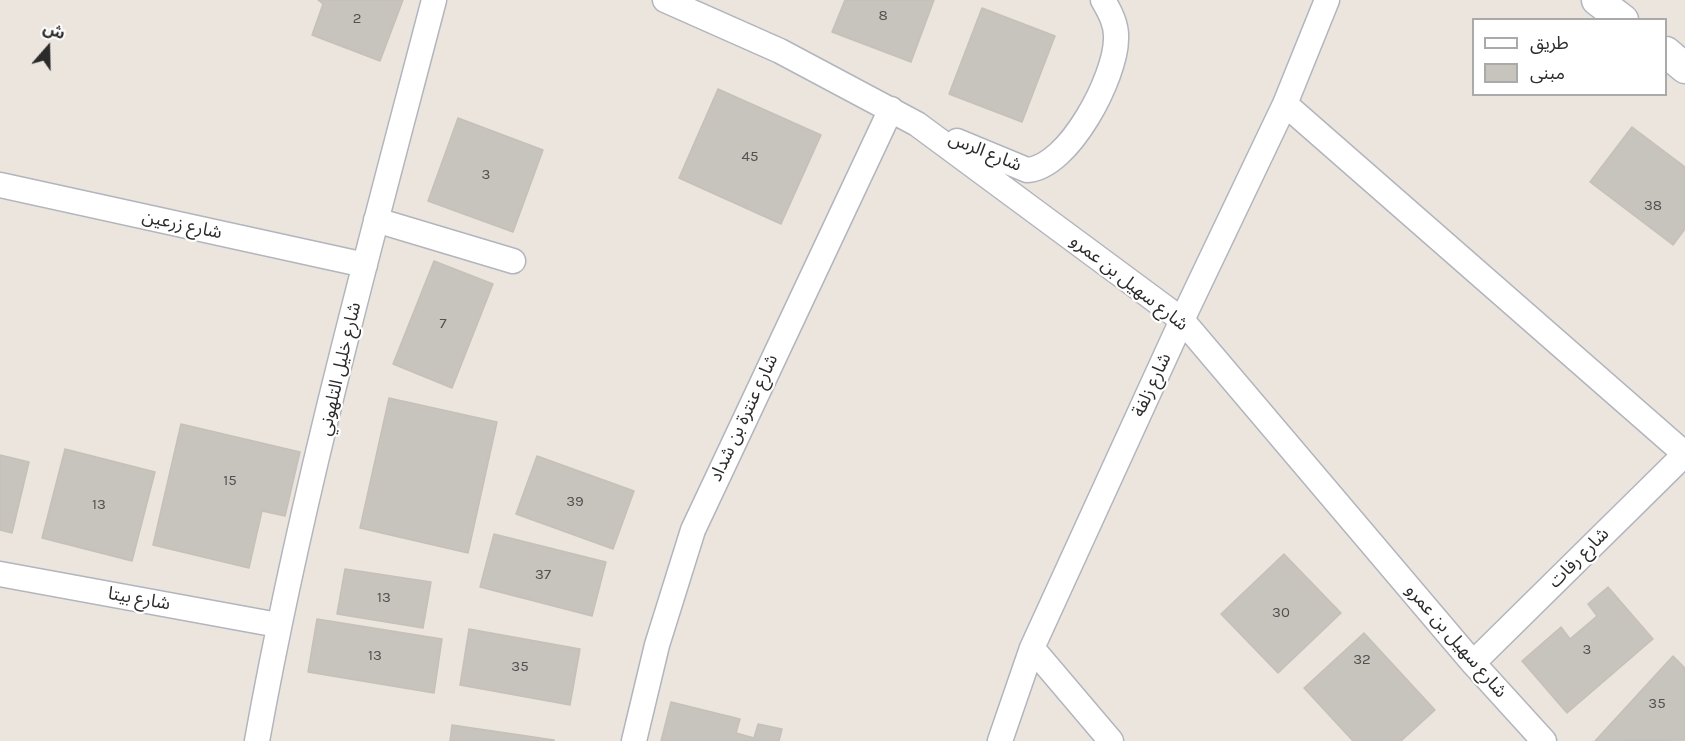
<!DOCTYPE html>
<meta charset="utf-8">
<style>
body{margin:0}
#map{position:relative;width:1685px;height:741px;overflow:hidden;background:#ebe5de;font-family:Karla,"Noto Sans Arabic",sans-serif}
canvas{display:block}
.legend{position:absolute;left:1472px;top:18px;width:195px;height:78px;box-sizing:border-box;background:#fff;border:2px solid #aaa;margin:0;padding:8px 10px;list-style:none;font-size:18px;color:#2b2b2b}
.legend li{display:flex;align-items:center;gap:12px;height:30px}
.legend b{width:30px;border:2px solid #aaa}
.north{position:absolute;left:18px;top:18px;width:60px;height:60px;-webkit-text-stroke:4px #fff;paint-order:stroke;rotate:20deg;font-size:16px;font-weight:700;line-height:24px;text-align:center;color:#2b2b2b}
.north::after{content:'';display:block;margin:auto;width:21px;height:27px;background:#2b2b2b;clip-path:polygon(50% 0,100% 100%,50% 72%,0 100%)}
</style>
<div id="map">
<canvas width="1685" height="741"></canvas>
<ul class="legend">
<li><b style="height:8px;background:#fff"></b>طريق</li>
<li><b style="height:16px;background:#c7c3bd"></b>مبنى</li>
</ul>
<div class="north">ش</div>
</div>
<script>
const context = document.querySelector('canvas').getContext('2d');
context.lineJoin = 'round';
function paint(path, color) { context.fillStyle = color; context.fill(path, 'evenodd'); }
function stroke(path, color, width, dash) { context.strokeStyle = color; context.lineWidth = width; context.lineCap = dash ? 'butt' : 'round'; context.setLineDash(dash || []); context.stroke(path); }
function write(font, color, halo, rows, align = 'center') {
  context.font = font + ' Karla,"Noto Sans Arabic",sans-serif'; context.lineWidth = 4.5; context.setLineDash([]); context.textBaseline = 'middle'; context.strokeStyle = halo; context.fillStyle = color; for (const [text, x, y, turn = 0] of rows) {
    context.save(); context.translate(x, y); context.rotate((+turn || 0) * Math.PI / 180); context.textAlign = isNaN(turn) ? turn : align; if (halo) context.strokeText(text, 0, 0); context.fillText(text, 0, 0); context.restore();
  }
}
const building = new Path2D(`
 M318,0H403L380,61L312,35L323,4Z
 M845,0H934L911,62L832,32Z
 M982,8L1055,36L1022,122L949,94Z
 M718,89L821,135L781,224L679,178Z
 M458,118L543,150L513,232L428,201Z
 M1632,127L1685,167V229L1673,245L1590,182Z
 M434,261L493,284L452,388L393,364Z
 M389,398L497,422L468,553L360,528Z
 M181,424L300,452L285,516L262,511L249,568L153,545Z
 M65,449L155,472L132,561L42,538Z
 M0,455L29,462L12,533L0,530Z
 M537,456L634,491L613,549L516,514Z
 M494,534L606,562L592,616L480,587Z
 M1284,554L1341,613L1278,673L1221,614Z
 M345,569L431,582L423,628L337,614Z
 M1608,587L1653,639L1567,713L1522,661L1561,627L1570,639L1597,616L1588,604Z
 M317,619L442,639L434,693L308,672Z
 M469,629L580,649L570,705L460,685Z
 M1364,633L1435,710L1401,741H1353L1304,688Z
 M1673,656L1685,668V740L1595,741Z
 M671,702L740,719L736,733L754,738L758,724L782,729L779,741H661Z
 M452,725L554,740V741H450Z`);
paint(building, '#c7c3bd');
stroke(building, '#c6c0b8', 1.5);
const minor = new Path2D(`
 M665,0L780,51L917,124L1182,320L1473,663L1544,741
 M1285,104L1685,454L1473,663
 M957,141L1027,170C1069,168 1116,76 1116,39C1117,25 1110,12 1103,0
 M0,185L365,265
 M376,220L513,261
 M0,574L278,625
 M1032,648L1111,741
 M257,741C302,491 370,245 434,0
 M634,741L657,645L693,530L891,109
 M1000,741L1032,648L1182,320L1285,104L1327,0`);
const tertiary = new Path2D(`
 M1597,0L1623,20
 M1666,52L1685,68`);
stroke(minor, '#b2b5bd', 27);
stroke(tertiary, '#b2b5bd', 33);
stroke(minor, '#fff', 24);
stroke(tertiary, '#fff', 30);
write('15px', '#525150', null, [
 ["8",883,16],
 ["2",357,19],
 ["45",750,157],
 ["3",486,175],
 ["38",1653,206],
 ["7",443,324],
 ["15",230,481],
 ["39",575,502],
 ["13",99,505],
 ["37",543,575],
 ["13",384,598],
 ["30",1281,613],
 ["3",1587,650],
 ["13",375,656],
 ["32",1362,660],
 ["35",520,667],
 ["35",1657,704]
]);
write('18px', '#2b2b2b', '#fff', [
 ["شارع الرس",985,152,22],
 ["شارع زرعين",182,225,12],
 ["شارع سهيل بن عمرو",1129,283,38],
 ["شارع خليل التلهوني",340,369,-77],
 ["شارع زلفة",1152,385,-65],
 ["شارع عنترة بن شداد",744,418,-65],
 ["شارع رفات",1579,558,-45],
 ["شارع بيتا",139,599,10],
 ["شارع سهيل بن عمرو",1456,641,49]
]);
</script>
